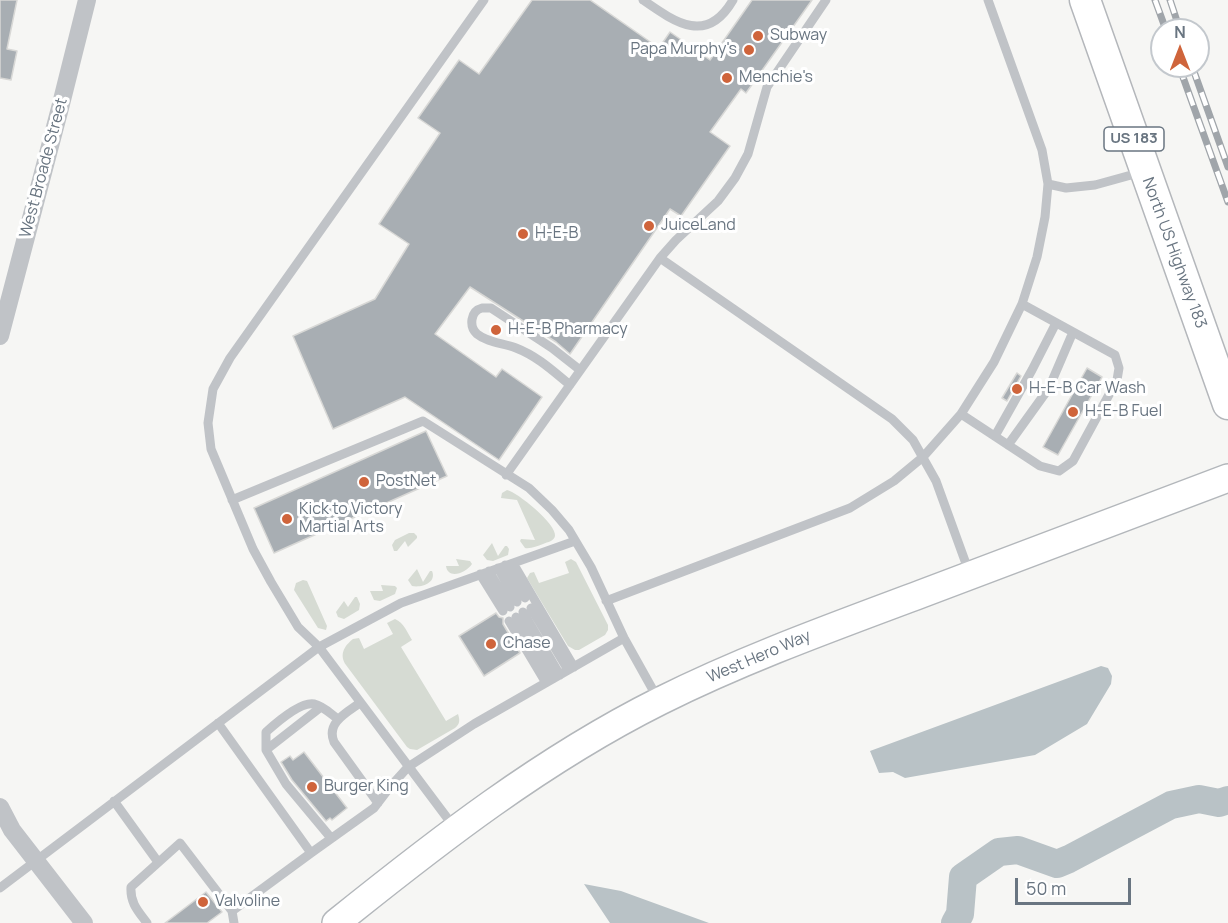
<!DOCTYPE html>
<style>
body{margin:0}
#map{position:relative;width:1228px;height:923px;overflow:hidden;background:#f6f6f4;font-family:Manrope,sans-serif}
canvas{display:block}
.north{position:absolute;left:1150px;top:18px;width:60px;height:60px;box-sizing:border-box;background:#fff;border:2px solid #c3c8cd;border-radius:50%;rotate:0deg;font-size:16px;font-weight:700;line-height:24px;text-align:center;color:#697581}
.north::after{content:'';display:block;margin:auto;width:21px;height:27px;background:#cf643b;clip-path:polygon(50% 0,100% 100%,50% 72%,0 100%)}
.scale{position:absolute;left:1015px;top:878px;width:116px;height:27px;box-sizing:border-box;border:3px solid #697581;border-top:0;padding-left:8px;font-size:18px;line-height:21px;white-space:nowrap;color:#697581;-webkit-text-stroke:4px #fff;paint-order:stroke}
</style>
<div id="map">
<canvas width="1228" height="923"></canvas>
<div class="north">N</div>
<div class="scale">50 m</div>
</div>
<script>
const context = document.querySelector('canvas').getContext('2d');
context.lineJoin = 'round';
function paint(path, color) { context.fillStyle = color; context.fill(path, 'evenodd'); }
function stroke(path, color, width, dash) { context.strokeStyle = color; context.lineWidth = width; context.lineCap = dash ? 'butt' : 'round'; context.setLineDash(dash || []); context.stroke(path); }
function write(font, color, halo, rows, align = 'center') {
  context.font = font + ' Manrope,sans-serif'; context.lineWidth = 6; context.setLineDash([]); context.textBaseline = 'middle'; context.strokeStyle = halo; context.fillStyle = color; for (const [text, x, y, turn = 0] of rows) {
    context.save(); context.translate(x, y); context.rotate((+turn || 0) * Math.PI / 180); context.textAlign = isNaN(turn) ? turn : align; if (halo) context.strokeText(text, 0, 0); context.fillText(text, 0, 0); context.restore();
  }
}
paint(new Path2D(`
 M507,490C517,492 557,524 555,536C554,541 548,542 543,544C537,546 531,549 525,548L520,541L521,539L535,540L517,500L501,498L502,493Z
 M409,533H414L417,536V538L408,547L405,541L397,551H394L392,545L395,540Z
 M492,543L498,556L505,546H507L509,549L508,555L493,561L487,560L483,555Z
 M456,559L470,561L472,564C466,573 448,580 446,566H459Z
 M571,559L576,562L577,564L608,625V630L605,635L579,650H575L568,646L527,578L530,573L534,572L539,583L569,573L565,562Z
 M417,569L423,582L430,571H432C437,583 421,588 412,586L408,580Z
 M303,580L307,581L327,626L326,630L318,628L294,590L296,583Z
 M381,585L395,586L397,588L395,594L380,601L374,600L370,591H383Z
 M355,597H357L360,604L359,610L344,619L338,617L336,612L344,601L348,607Z
 M395,619C404,623 407,632 412,640L401,647L446,721L458,714C460,720 460,724 455,728L417,750L410,749L407,747L346,665C339,655 344,646 353,639L359,638L364,649L393,634L387,623Z`), '#d6dbd3');
paint(new Path2D(`
 M1101,666L1108,668L1112,676L1111,684L1087,724L1035,755L905,778L893,772L879,773L870,751Z
 M584,884L621,891L709,923H610Z`), '#b9c2c6');
stroke(new Path2D(`
 M955,923L960,914L963,877L999,852L1018,850L1057,864L1069,859L1171,805L1199,799L1219,803L1228,800`), '#b9c2c6', 28);
const building = new Path2D(`
 M0,0H17L7,49L17,51L11,80L0,78Z
 M532,0H590L659,48L670,32L710,60L752,0H812L746,93L741,89L710,132L730,146L681,216L670,209L570,354L556,342L470,287L435,334L496,377L502,369L542,397L499,460L405,397L333,429L293,336L375,299L409,244L379,224L440,133L418,118L459,60L479,74Z
 M1087,368L1102,377L1058,455L1043,447Z
 M1017,373L1021,376L1007,401L1002,398Z
 M426,431L447,476L274,553L254,508Z
 M496,613L499,617L503,618V624L520,653L484,676L459,636Z
 M304,752L347,808L332,820L330,818L326,821L292,780L281,762L290,756L293,760Z
 M206,892L222,912L207,923H165Z`);
paint(building, '#a8aeb3');
stroke(building, '#d8d8d6', 1.5);
const secondary = new Path2D(`
 M336,923C438,841 542,760 660,701C744,659 833,627 921,594C1024,555 1126,516 1228,478`);
const primary = new Path2D(`
 M1085,0L1228,404`);
stroke(secondary, '#b3b7bb', 30);
stroke(primary, '#b4b7bb', 33);
stroke(new Path2D(`
 M643,0C676,23 707,45 733,0
 M1048,184L1066,188L1095,185L1142,172
 M660,258L892,419L913,440L936,481L969,572
 M570,385C553,371 537,356 516,348C503,343 488,343 477,334C469,327 470,311 482,308C485,308 488,308 491,308L552,348L580,370
 M961,414L1040,466L1059,471L1073,461L1117,380L1119,368L1115,355L1022,304
 M995,436L1032,370L1056,323
 M1008,445L1049,388L1073,332
 M506,475L660,258L676,240L718,201L735,178L748,154L767,87L826,0
 M232,500L423,421L529,488L552,510L569,530L591,567L624,638L658,699
 M513,563L574,667
 M505,565L525,598
 M498,568L517,602
 M489,571L510,607
 M480,574L503,611
 M606,601L850,508L894,481L923,457L961,414L994,362L1022,304L1037,257L1045,217L1048,184L1042,150L988,0
 M531,608L568,670
 M523,612L560,675
 M516,617L553,679
 M509,621L546,683
 M360,703C346,713 326,723 334,742L378,803
 M218,723L311,853L374,808L390,787L408,767L474,724L624,638
 M266,750L321,707
 M114,801L158,862
 M454,827L319,647L401,603L575,541
 M331,838L286,784L266,750V732C276,723 301,701 314,704C323,706 331,714 338,719
 M0,888L319,647L298,627L271,582L253,549L211,449L208,423L213,389L230,358L484,0
 M232,911L311,853
 M147,923C138,911 130,903 131,887L180,843L232,911L234,923`), '#c0c3c7', 9);
stroke(new Path2D(`
 M0,336L60,108L87,0
 M0,807L12,830L84,923`), '#c0c3c7', 18);
stroke(secondary, '#fff', 27);
stroke(primary, '#fff', 30);
const rail = new Path2D(`
 M1155,0L1166,30
 M1170,0L1180,30
 M1179,66L1228,202
 M1192,66L1228,167`);
stroke(rail, '#a0a5aa', 7);
stroke(rail, '#fff', 4.5, [14]);
for (const [x, y, r, color] of [
 [758,36,6,"#cf643b"],
 [749,50,6,"#cf643b"],
 [727,78,6,"#cf643b"],
 [649,226,6,"#cf643b"],
 [523,234,6,"#cf643b"],
 [496,330,6,"#cf643b"],
 [1017,389,6,"#cf643b"],
 [1073,412,6,"#cf643b"],
 [364,482,6,"#cf643b"],
 [287,519,6,"#cf643b"],
 [491,644,6,"#cf643b"],
 [312,787,6,"#cf643b"],
 [203,902,6,"#cf643b"]
]) { const dot = new Path2D(); dot.arc(x, y, r, 0, 2 * Math.PI); context.fillStyle = color; context.fill(dot); stroke(dot, '#fff', 2); }
for (const [x, y, w] of [
 [1134,139,60]
]) { const box = new Path2D(); box.roundRect(x - w / 2, y - 12, w, 24, 4.5); context.fillStyle = '#fff'; context.fill(box); stroke(box, '#697581', 1.5); }
write('bold 15px', '#697581', null, [
 ["US 183",1134,139]
]);
write('16px', '#697581', '#fff', [
 ["Subway",770,36],
 ["Papa Murphy's",737,50,"right"],
 ["Menchie's",739,78],
 ["JuiceLand",661,226],
 ["H-E-B",535,234],
 ["H-E-B Pharmacy",508,330],
 ["H-E-B Car Wash",1029,389],
 ["H-E-B Fuel",1085,412],
 ["PostNet",376,482],
 ["Kick to Victory",299,510],
 ["Martial Arts",299,528],
 ["Chase",503,644],
 ["Burger King",324,787],
 ["Valvoline",215,902]
], 'left');
write('16px', '#697581', '#fff', [
 ["West Broade Street",44,168,-75],
 ["North US Highway 183",1174,253,70],
 ["West Hero Way",759,657,-23]
]);
</script>
